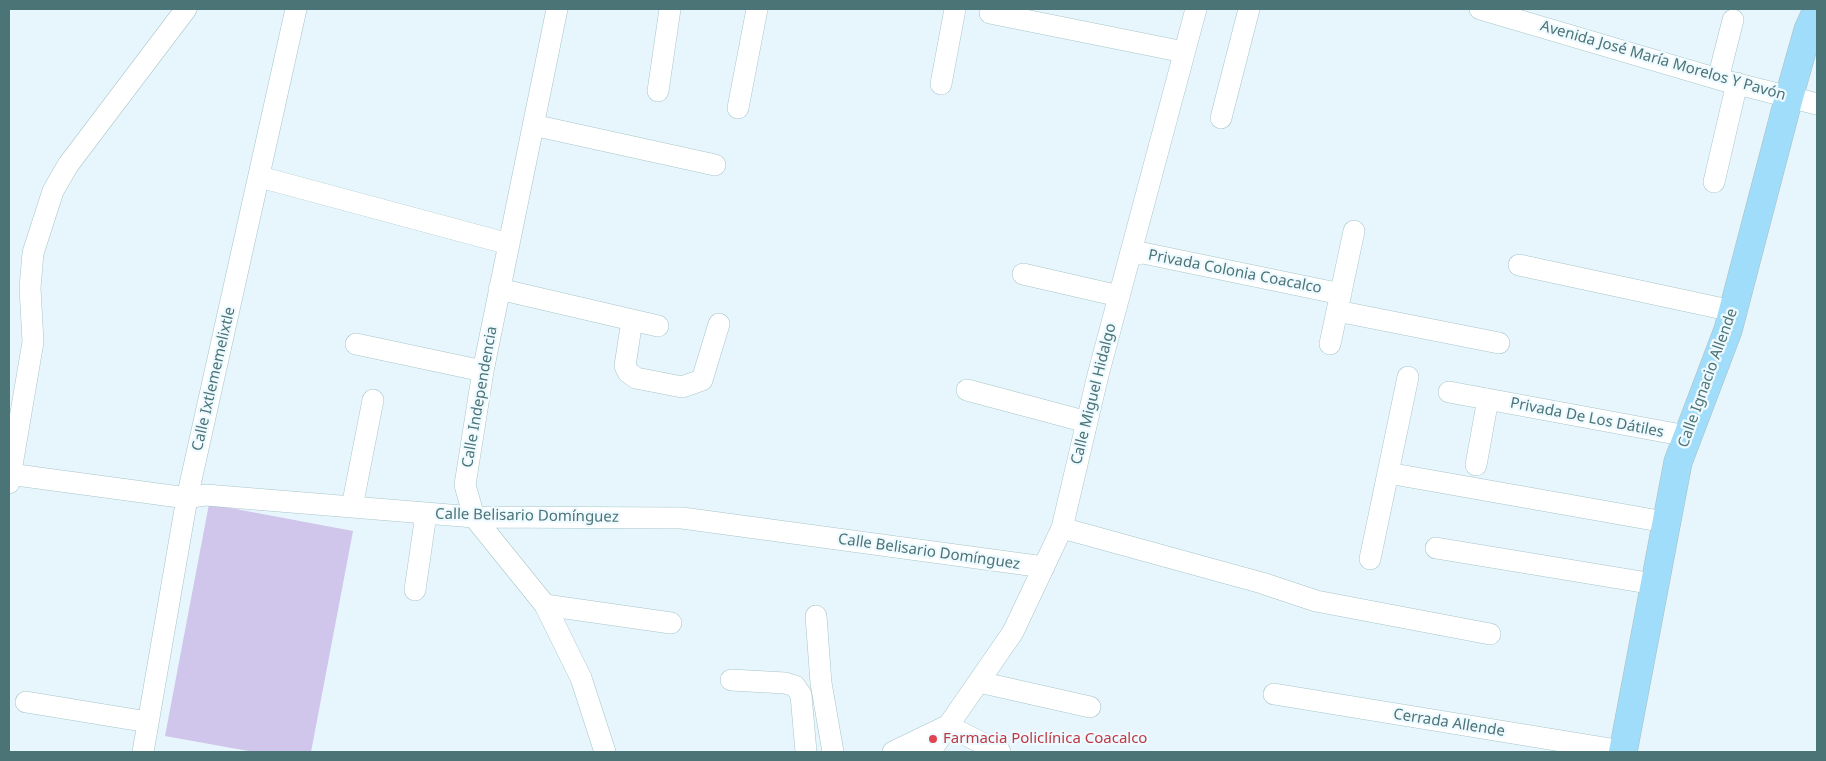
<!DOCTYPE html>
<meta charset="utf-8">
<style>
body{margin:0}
#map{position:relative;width:1826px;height:761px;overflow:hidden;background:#e7f6fc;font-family:"Noto Sans",sans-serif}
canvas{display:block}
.frame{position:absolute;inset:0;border:10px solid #4b7476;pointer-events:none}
</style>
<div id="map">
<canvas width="1826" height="761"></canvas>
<div class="frame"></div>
</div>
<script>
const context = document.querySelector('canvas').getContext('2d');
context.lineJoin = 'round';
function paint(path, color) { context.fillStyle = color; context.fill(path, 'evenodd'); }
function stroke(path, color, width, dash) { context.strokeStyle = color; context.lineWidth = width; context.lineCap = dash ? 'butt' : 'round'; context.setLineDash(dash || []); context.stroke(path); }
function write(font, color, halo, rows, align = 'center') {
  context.font = font + ' "Noto Sans",sans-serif'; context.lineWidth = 4.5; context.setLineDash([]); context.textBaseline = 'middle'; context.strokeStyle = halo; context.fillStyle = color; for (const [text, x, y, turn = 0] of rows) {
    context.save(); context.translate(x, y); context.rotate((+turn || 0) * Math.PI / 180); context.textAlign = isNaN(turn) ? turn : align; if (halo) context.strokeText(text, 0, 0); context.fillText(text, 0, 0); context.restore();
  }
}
paint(new Path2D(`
 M209,504L353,531L311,752H254L165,736Z`), '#d0c5ea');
const minor = new Path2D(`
 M557,9L483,371L465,485L474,517L545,605L581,678L605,752
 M1480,9L1718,79L1817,104
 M990,13L1184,52
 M1718,79L1733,20
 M941,84L955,9
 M658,91L670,9
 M738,108L757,9
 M1221,118L1249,9
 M533,125L715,165
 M260,177L509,244
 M1714,182L1737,83
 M1130,255L1143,253L1341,294
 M1519,265L1733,311
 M1023,274L1119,296
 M499,289L658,326
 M1337,311L1499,343
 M632,320L625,366L628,372L636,378L682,387L702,380L719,324
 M356,344L483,371
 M1330,344L1354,231
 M967,390L1087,422
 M1449,392L1687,436
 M1476,465L1488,399
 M1388,473L1665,522
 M9,474L187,498L206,495L474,517L682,518L1044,567
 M9,483L33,342L30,288L33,253L53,191L68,165L186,9
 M352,507L373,400
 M1062,528L1262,583L1316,601L1490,634
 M1436,548L1654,584
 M1370,559L1408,377
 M415,590L426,514
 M545,605L671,623
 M816,616L821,683L833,752
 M731,680L785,683L795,686L801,695L806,752
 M979,682L1090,707
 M1274,694L1623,751
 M26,702L148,722
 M948,726L1000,752
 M143,752L187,498L296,9
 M893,752L947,726
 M930,752L1013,632L1062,528L1098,375L1196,9`);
const major = new Path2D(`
 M1623,752L1678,462L1728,330L1789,97L1808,30L1817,10`);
stroke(minor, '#a7c5c9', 22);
stroke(major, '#acbfc0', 29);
stroke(minor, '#fff', 21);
stroke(major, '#a0ddfa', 28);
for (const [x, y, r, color] of [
 [933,739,5,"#e0444e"]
]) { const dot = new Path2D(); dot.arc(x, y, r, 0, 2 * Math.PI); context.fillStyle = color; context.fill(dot); stroke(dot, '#eefaff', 2); }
write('15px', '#4b7476', '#eefaff', [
 ["Avenida José María Morelos Y Pavón",1663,61,16],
 ["Privada Colonia Coacalco",1235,272,11],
 ["Calle Ignacio Allende",1708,378,-70],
 ["Calle Ixtlememelixtle",214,379,-77],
 ["Calle Miguel Hidalgo",1094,394,-76],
 ["Calle Independencia",480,397,-80],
 ["Privada De Los Dátiles",1587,418,11],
 ["Calle Belisario Domínguez",527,516,1],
 ["Calle Belisario Domínguez",929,552,8],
 ["Cerrada Allende",1449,723,9]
]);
write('15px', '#be3a42', '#eefaff', [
 ["Farmacia Policlínica Coacalco",943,739]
], 'left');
</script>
